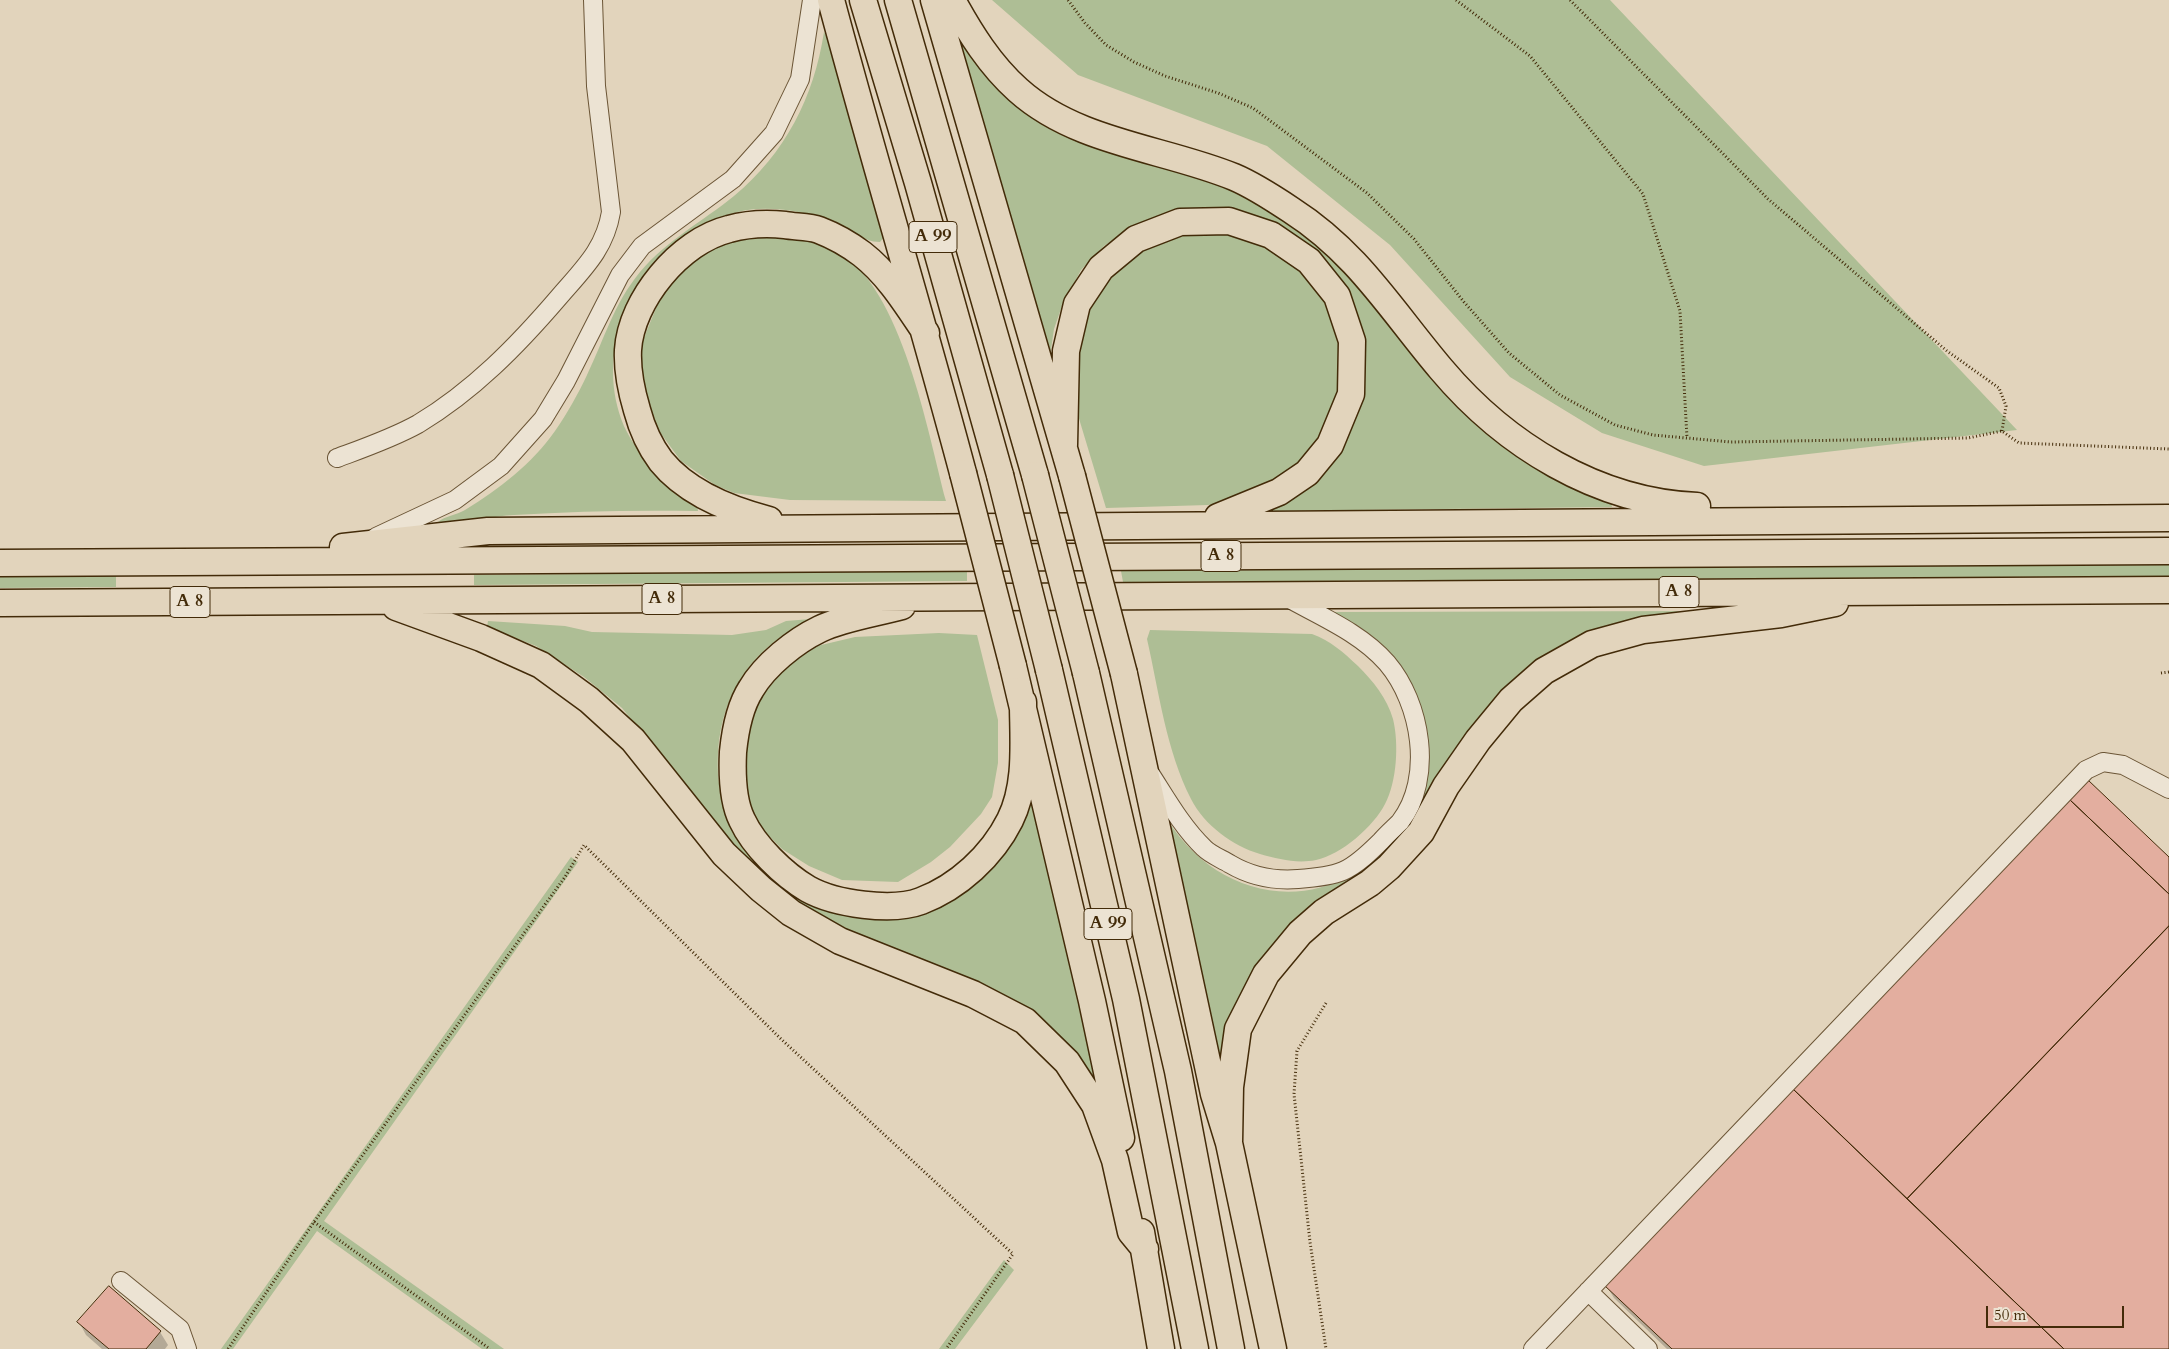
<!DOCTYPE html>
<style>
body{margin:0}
#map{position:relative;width:2169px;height:1349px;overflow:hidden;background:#e2d4bc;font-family:Cardo,serif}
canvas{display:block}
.scale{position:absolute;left:1986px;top:1306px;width:138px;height:22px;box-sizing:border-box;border:2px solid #432b09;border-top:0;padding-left:6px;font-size:15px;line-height:18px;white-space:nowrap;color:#432b09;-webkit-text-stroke:4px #ece3d3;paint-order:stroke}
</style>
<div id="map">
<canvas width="2169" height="1349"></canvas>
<div class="scale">50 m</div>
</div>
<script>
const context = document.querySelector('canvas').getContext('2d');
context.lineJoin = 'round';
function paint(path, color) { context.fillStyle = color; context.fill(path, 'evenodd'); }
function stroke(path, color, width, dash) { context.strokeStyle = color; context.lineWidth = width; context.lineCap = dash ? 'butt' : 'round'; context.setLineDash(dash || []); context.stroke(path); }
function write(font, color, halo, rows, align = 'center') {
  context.font = font + ' Cardo,serif'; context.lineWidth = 4.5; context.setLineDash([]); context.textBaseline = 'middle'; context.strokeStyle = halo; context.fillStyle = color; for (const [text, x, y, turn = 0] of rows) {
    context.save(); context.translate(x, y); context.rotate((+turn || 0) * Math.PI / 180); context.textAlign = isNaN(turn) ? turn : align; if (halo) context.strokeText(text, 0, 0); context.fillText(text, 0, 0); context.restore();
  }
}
paint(new Path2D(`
 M992,0H1610L2017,430L1704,466L1602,433L1510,377L1390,245L1267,146L1078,75Z
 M824,32L828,39L885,236L880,242C862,242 851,228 836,222C808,212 767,204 738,212C721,216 698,225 683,236C623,279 594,365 627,432C643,463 671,484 697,506L698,511C636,510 575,511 514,515C490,516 461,526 438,522C445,516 456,515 465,510C499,489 532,464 555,431C567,414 578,394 587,375C605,338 613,305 640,272C667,240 702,222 734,196C785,154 814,97 824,32Z
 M962,42L970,55L1168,166L1239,193L1286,220L1342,267L1425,366L1611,498L1612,507L1271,511L1270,508L1362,394L1365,375V352L1308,244L1293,234L1271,221L1236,209L1196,208L1177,211L1130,228L1104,246L1081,270L1062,306L1054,329L1050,356L959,43Z
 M1218,230L1278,250L1305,270L1326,298L1342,335L1344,379L1324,439L1298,469L1239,500L1208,505L1106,508L1077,412L1075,340L1094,293L1128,256L1189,232Z
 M768,233C792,237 816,239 837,251C902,287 928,433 946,501L790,500L734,493L715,485L681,461L653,423L640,373L641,345L663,291L691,263L725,242Z
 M2169,565V576L1123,582L1121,571Z
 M967,571V581L474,585V575Z
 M0,576H116V587L0,588Z
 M1703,611L1558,654L1402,837L1359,877L1309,913L1220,1077L1163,812C1201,881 1280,914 1352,875C1366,867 1378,848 1389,837C1397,828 1409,819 1415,809C1419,804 1420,794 1422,788C1424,780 1428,771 1429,762C1433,727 1412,672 1386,648C1370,632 1350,622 1329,612Z
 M811,619C755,646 722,690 718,752C717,772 718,790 726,808C735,829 759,857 773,877L926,907L1028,788L1097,1074L1092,1075L1076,1053L1044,1021L843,930L793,899L752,865L717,826L622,708L584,677L536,646L487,627L488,621L565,626L592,632L732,635L766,630L786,621Z
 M1150,630L1312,634C1331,641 1343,652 1358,666C1373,681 1387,698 1393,719C1399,743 1397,782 1385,804C1374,826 1341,855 1316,860C1297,864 1278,859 1260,854C1233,846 1204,825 1191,799C1166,750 1159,692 1147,639Z
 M939,633L977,635L998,720V763L992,797L981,814L950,847L931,862L898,882L842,880L809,866L782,849L759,826L745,790L741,759L754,711L763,695L785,668L817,646L855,637Z
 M571,857L578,862L324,1221L504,1349H482L317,1231L233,1349H221Z
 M1004,1260L1014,1270L955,1349H939Z`), '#aebe95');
paint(new Path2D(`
 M2169,859V1349H1667L1614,1298L1606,1285Z
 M109,1288L160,1332L168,1345L165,1349H102L86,1335L79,1322Z`), '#0003');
const building = new Path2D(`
 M2088,780L2169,857V894L2069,799Z
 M2069,799L2169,894V926L1907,1199L1792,1088Z
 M2169,926V1349H2064L1907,1199Z
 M1792,1088L2064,1349H1672L1604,1285Z
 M109,1286L161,1331L146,1349H109L77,1322Z`);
paint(building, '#e3ae9f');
stroke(building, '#432b09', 1);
const minor = new Path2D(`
 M337,458C364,448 393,438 418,424C473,391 517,346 559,297C583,269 605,249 611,212L596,86L593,0
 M376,537L455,500L501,466L543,419L566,381L620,275L642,246L733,179L774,133L800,79L812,0
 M1151,775C1167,800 1183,828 1204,848C1211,855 1222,859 1230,864C1252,877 1273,881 1298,879C1312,878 1331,876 1343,871C1357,865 1371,851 1381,841C1387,834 1394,828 1400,822C1434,778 1421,703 1387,663C1361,633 1320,616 1286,597
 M121,1281L180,1329L187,1349
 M1588,1291L1648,1349
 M1533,1349L2086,770L2103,762L2123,765L2169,789`);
const highway = new Path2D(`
 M831,0C873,158 921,315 963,473
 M863,0L918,183L1000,475
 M898,0L1035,475
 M934,0L1072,476
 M952,0C970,33 990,65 1018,90C1077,143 1163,148 1234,177C1253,185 1273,198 1291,210C1358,253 1391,310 1441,369C1505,445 1597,502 1697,506
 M1064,445L1066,351L1077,304L1101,268L1136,239L1180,222L1229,221L1271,235L1309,261L1337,296L1352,341L1351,394L1330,445L1307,473L1279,492L1218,517
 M769,520C730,510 687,493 661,461C649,445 642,429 637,410C631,390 627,371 628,350C631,300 680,241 729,229C747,224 766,223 785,225C795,227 809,226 819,230C832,235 850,245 862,254C889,275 907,305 926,333
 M343,547L488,531L2169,518
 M0,563L2169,551
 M0,603L2169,590
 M902,606C877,613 843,618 820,629C795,641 765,665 751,689C740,706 735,732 733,752C732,773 732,800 742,820C754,846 784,875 808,889C835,904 892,912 921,901C958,887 992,856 1010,820C1028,784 1023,740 1023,702
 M396,607L481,638L541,665L589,700L633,740L724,854L761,889L791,913L840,941L973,994L1025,1021L1067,1062L1095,1105L1115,1160L1131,1232L1145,1249
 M1013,666L1092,1001L1121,1138
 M1049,670L1126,999L1195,1349
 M1086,673L1178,1071L1231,1349
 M1124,674L1214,1094L1229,1143L1273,1349
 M1229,1143L1230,1087L1238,1029L1266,974L1300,933L1324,912L1370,883L1389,867L1421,832L1446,786L1478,740L1511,700L1544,671L1592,644L1643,630L1781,614L1835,603
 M1141,1232L1161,1349`);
stroke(minor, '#6b5536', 20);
stroke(highway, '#432b09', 29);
stroke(new Path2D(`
 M1068,0L1085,23L1106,45L1134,62L1165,76L1218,93L1253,108L1367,193L1414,239L1464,302L1509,353L1560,395L1615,425L1653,435L1731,442L1968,438L2002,431L2019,443L2169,449
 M1456,0L1530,56L1643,194L1680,311L1687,438
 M1570,0L1768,199L1947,351L1999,388L2006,406L2002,431
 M2161,673L2169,672
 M1326,1003L1297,1051L1294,1094L1310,1242L1326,1349
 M314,1222L490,1349
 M228,1349L314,1222L565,877L584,845L780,1038L1013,1254L946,1349`), '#432b09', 3, [1, 2.5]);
stroke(minor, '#ece3d3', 18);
stroke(highway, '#e2d4bc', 26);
const highwayBridge = new Path2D(`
 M963,473L1013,666
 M1000,475L1049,670
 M1035,475L1086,673
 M1072,476L1124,674`);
stroke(highwayBridge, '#432b09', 29, []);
stroke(highwayBridge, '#e2d4bc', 26);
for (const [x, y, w] of [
 [933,237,48],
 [1221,556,40],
 [1679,592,40],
 [662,599,40],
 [190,602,40],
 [1108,924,48]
]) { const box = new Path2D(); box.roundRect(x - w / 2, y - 15.5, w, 31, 4); context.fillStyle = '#ece3d3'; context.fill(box); stroke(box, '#432b09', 1); }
write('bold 18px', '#432b09', null, [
 ["A 99",933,237],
 ["A 8",1221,556],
 ["A 8",1679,592],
 ["A 8",662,599],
 ["A 8",190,602],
 ["A 99",1108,924]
]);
</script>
